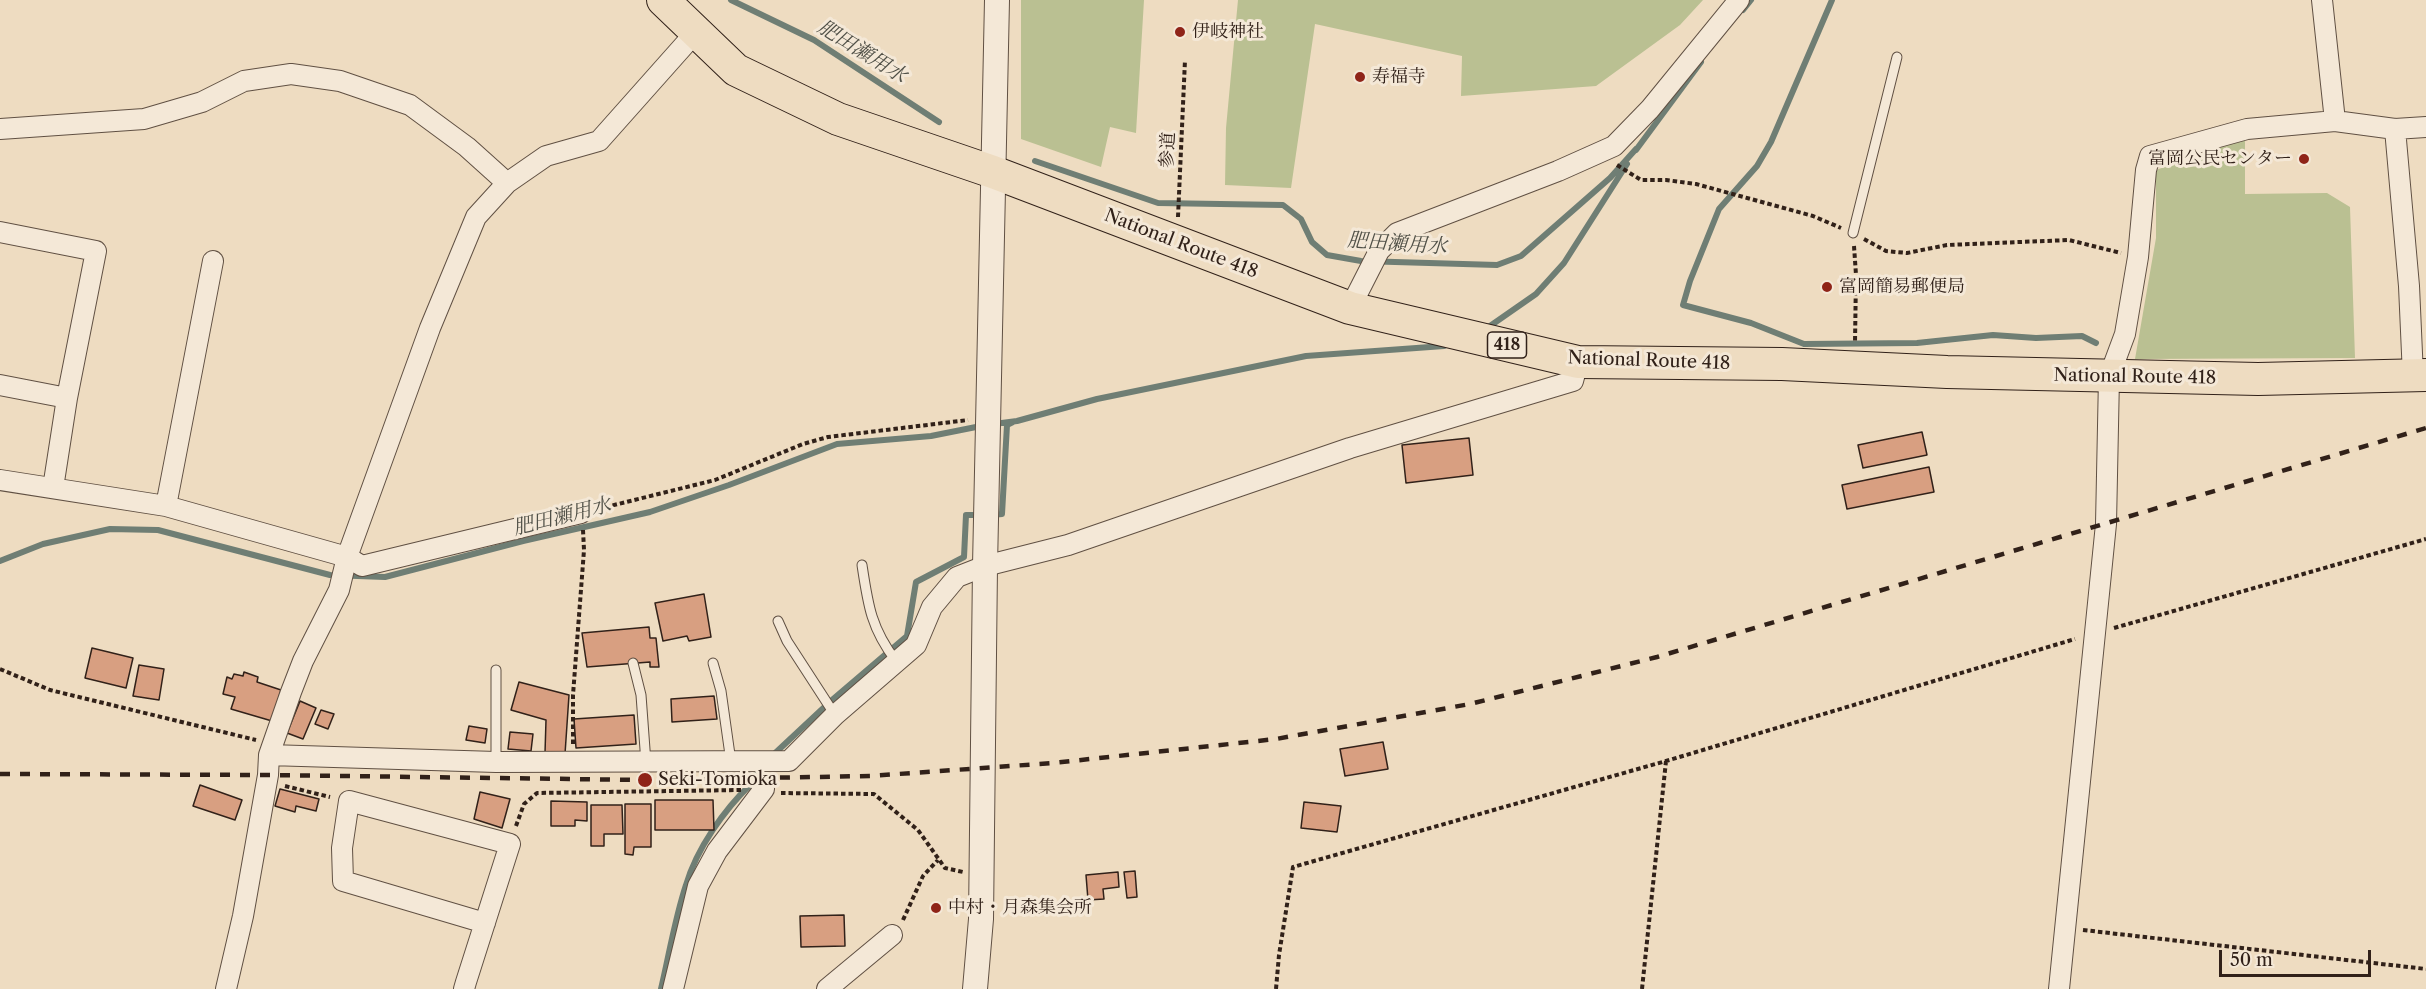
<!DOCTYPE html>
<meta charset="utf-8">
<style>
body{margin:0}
#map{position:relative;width:2426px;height:989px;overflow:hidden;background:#eedcc1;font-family:"Libre Caslon Text",serif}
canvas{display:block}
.scale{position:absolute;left:2219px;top:950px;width:152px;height:27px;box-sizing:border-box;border:3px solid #312119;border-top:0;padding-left:8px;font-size:18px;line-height:21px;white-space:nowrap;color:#312119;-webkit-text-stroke:4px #f4e8d7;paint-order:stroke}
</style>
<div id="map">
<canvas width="2426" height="989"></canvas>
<div class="scale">50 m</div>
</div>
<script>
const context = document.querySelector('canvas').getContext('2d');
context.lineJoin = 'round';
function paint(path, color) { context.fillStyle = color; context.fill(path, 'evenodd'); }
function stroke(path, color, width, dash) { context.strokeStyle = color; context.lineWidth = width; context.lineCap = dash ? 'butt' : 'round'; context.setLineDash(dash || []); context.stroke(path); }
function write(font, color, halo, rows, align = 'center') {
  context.font = font + ' "Libre Caslon Text","Noto Serif JP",serif'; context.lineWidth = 6; context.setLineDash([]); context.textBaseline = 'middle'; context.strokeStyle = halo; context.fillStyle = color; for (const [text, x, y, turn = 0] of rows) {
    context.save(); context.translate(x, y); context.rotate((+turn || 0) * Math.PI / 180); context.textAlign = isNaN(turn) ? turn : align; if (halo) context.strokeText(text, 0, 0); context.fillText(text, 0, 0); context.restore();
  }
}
paint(new Path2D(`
 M1021,0H1144L1136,133L1110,127L1101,167L1021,139Z
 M1238,0H1703L1680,25L1596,86L1461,96L1462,56L1315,24L1291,188L1225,185L1226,128Z
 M2245,139V194L2327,193L2350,207L2355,358L2135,359L2156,238V170Z`), '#bac092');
stroke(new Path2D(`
 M731,0L814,40L939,122
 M1832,0L1771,142L1757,166L1719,209L1690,281L1683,305L1751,323L1804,344L1917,343L1993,335L2036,338L2082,336L2096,343
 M1743,10L1751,0
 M1636,150L1701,62
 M1035,161L1158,203L1283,205L1301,219L1312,242L1327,255L1361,261L1497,265L1521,256L1610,178L1636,149
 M1490,326L1536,294L1564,263L1627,164
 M994,424L1017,421L1097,399L1306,356L1444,346
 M992,515L1002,514L1007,425L1013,422
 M0,561L43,544L110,529L158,530L330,575L385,577L523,541L650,512L729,485L837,444L931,436L981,426
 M772,756L832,700L907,636L916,582L964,557L966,515H982
 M661,989C669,955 675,918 686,885C697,848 724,810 751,784V775L760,767`), '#6f7e74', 6);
const building = new Path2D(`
 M1922,432L1927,455L1863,468L1858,445Z
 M1469,438L1473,475L1406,483L1402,445Z
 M1929,467L1934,492L1847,509L1842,485Z
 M704,594L711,637L689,641L687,636L663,641L655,603Z
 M649,627L650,638H656L659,667H650V662L587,667L582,633Z
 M92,648L133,658L126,688L85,678Z
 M139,665L164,669L159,700L133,696Z
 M244,672L258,677L257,682L281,690L272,721L231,709L235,697L223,694L227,677L232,679L234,674L243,676Z
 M519,682L569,695L565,754L545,753L546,720L511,710Z
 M714,696L717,719L672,722L671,699Z
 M300,701L316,708L303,739L287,733Z
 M321,710L334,714L328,729L315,724Z
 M634,715L636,744L576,748L574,719Z
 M469,726L487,729L485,743L466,740Z
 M510,732L533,734L531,751L508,749Z
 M1383,742L1388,769L1345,776L1340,749Z
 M200,785L242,800L235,820L193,806Z
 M280,789L319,799L316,811L296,806L295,812L275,806Z
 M480,792L510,799L502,828L474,819Z
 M655,800H713L714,830H655Z
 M551,801L587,802V821L575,820V826H551Z
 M1304,802L1341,806L1337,832L1301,828Z
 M625,804H651V847H634L633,855L625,854Z
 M591,805H622L623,834H604V846H591Z
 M1135,871L1137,897L1127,898L1124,872Z
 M1118,872L1119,887L1103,889L1104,899L1088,900L1086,875Z
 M844,915L845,946L801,947L800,916Z`);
paint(building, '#d89f81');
stroke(building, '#312119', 1.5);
const service = new Path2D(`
 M1853,233L1897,57
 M862,565C868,605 871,628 896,661
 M778,621L787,641L835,715
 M633,663L641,695L646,763
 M713,663L721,691L731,762
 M496,670V762`);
const minor = new Path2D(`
 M2322,0L2335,121
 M0,129L144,119L202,102L244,81L291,74L340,81L410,105L467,147L507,183
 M2395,129L2409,286L2413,376
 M0,232L96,251L67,398
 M1350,308L1379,251L1397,233L1558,171L1614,146L1650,109L1739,0
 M0,385L67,398L53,488
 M0,480L166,506L347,557L362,566L581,513
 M166,506L213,261
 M269,755L496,762L789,761L835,715L916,645L932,607L957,577L985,566L1068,545L1350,448L1573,381L1578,362
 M226,989L243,916L268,775L269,755L291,692L303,661L339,590L347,557L430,328L476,217L507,183L546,156L599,141L695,33
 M464,989L466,982L510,844L349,801L342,848L343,881L485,923
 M673,989L698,886L717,851L764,789
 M827,989L892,935
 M2059,989L2106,524L2109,377L2125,334L2138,257L2146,170L2150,156L2247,129L2335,121L2395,129L2426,127`);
const tertiary = new Path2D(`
 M975,989L981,919L985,566L997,0`);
const trunk = new Path2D(`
 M663,0L736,70L838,119L993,172L1350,308L1578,362L1782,364L1947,372L2258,379L2426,375`);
stroke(service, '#605043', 11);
stroke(minor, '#605043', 22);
stroke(tertiary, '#605043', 26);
stroke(trunk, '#312119', 34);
stroke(new Path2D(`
 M1617,165L1641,180H1666L1696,184L1813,216L1841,228
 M1178,217L1185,60
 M1864,239L1886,251L1907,253L1947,245L2069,240L2121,253
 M1854,246L1856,275L1855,343
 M598,509L715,480L803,444L828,437L968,420
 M2114,628L2426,539
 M0,669L50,690L256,740
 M573,744V695L584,550L583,530
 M285,786L330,797
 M781,793L874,794L918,830L945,868L963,872
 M516,826L524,804L537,793L741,790
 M903,920L923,876L938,860
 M2083,930L2426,969
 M1276,989L1279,955L1293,867L1666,761L2075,639
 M1642,989L1666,761`), '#312119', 4, [4.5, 3]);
stroke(service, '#f4e8d7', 9);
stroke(minor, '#f4e8d7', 20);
stroke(tertiary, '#f4e8d7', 24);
stroke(trunk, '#eedcc1', 32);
stroke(new Path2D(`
 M0,774L268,775L645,780L870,776L1053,763L1276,739L1470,704L1657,657L2426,428`), '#312119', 4.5, [10, 10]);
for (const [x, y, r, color] of [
 [1180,32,6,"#8f2418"],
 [1360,77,6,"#8f2418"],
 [2304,159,6,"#8f2418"],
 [1827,287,6,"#8f2418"],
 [645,780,8,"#8f2418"],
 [936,908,6,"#8f2418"]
]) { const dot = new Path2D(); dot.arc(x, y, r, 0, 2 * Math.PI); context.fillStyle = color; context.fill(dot); stroke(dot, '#f4e8d7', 2); }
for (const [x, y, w] of [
 [1507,345,39]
]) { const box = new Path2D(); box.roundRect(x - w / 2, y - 13, w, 26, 4.5); context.fillStyle = '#f4e8d7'; context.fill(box); stroke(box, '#312119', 1.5); }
write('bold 16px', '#312119', null, [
 ["418",1507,345]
]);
write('18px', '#312119', '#f4e8d7', [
 ["伊岐神社",1192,32],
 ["寿福寺",1372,77],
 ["富岡公民センター",2292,159,"right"],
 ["富岡簡易郵便局",1839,287],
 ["Seki-Tomioka",658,780],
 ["中村・月森集会所",948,908]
], 'left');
write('18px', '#312119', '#f4e8d7', [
 ["参道",1168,150,-87],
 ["National Route 418",1181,244,21],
 ["National Route 418",1649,361,2],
 ["National Route 418",2135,377,1]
]);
write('italic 20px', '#505047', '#f4e8d7', [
 ["肥田瀬用水",862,52,32],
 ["肥田瀬用水",1397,244,4],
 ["肥田瀬用水",562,517,-14]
]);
</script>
